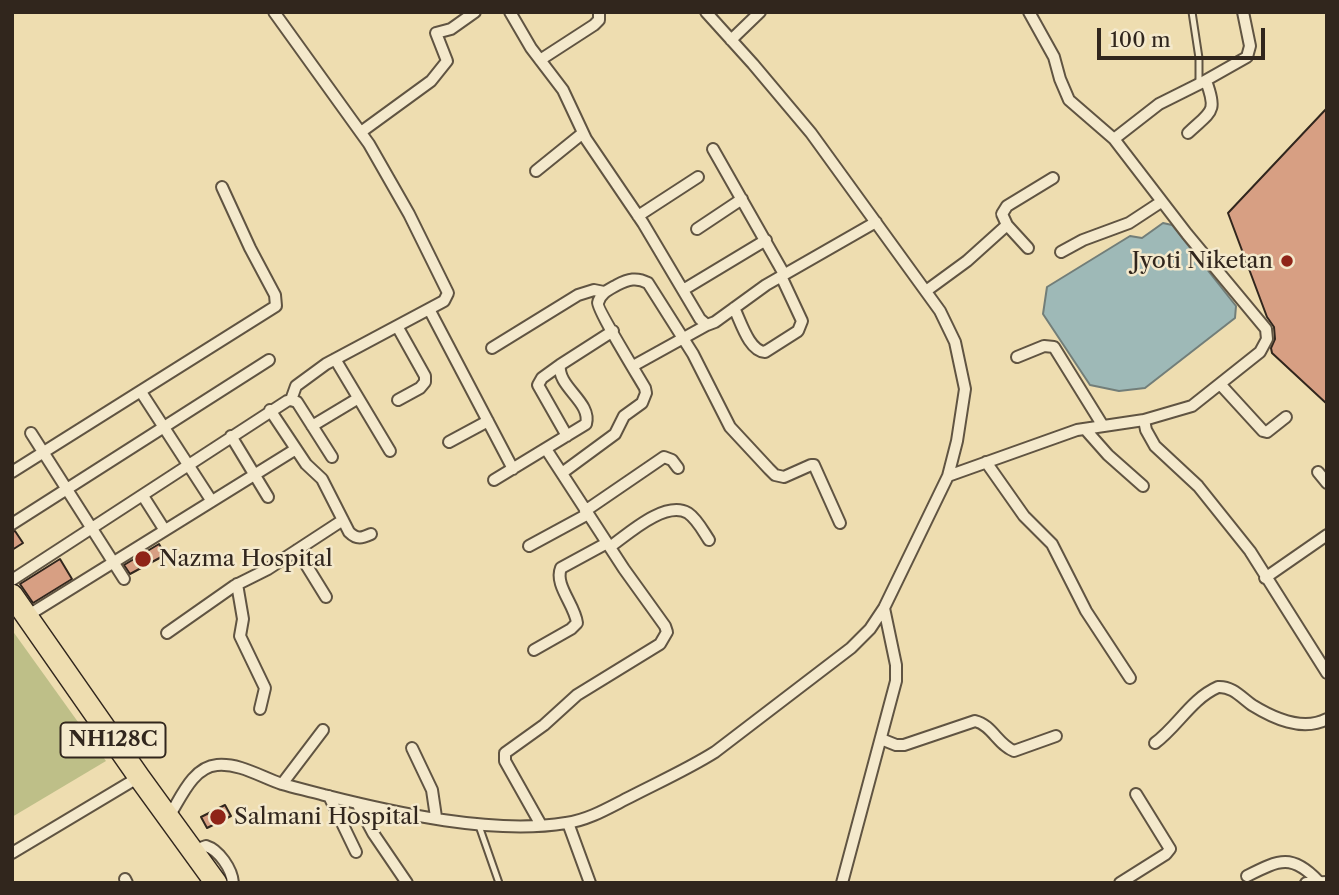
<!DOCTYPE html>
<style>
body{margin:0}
#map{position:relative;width:1339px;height:895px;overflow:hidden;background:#eeddb0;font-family:"Libre Caslon Text",serif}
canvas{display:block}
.frame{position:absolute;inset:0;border:14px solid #31261d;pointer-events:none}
.scale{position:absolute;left:1097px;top:28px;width:168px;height:32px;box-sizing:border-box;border:4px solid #31261d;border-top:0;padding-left:9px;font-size:21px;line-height:24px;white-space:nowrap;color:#31261d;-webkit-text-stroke:5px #f4e9cc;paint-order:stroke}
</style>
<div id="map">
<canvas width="1339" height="895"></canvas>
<div class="frame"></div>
<div class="scale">100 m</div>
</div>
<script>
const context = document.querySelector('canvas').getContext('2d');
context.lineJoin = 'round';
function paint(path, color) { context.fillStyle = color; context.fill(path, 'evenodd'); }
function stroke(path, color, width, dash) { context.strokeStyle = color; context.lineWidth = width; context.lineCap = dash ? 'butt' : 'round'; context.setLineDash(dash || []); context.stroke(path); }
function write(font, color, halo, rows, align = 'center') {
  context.font = font + ' "Libre Caslon Text",serif'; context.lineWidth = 5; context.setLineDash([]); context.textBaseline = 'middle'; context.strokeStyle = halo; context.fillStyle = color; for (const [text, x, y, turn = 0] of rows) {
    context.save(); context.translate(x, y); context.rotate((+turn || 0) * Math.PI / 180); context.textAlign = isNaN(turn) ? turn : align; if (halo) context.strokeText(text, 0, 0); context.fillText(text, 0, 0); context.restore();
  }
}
paint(new Path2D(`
 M12,630L106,761L12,817Z`), '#bebf88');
const water = new Path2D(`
 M1163,223L1172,225L1236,306L1235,318L1145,388L1119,391L1090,385L1043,314L1047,287L1130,236L1142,238Z`);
paint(water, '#9eb9b7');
stroke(water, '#727e79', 2);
const building = new Path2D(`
 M1327,108V404L1272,353L1271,348L1275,339L1274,327L1267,317L1228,213Z
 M15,531L23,543L12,550V532Z
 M159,544L165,555L130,574L124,565Z
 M60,559L72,579L33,603L20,584Z
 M225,805L231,816L207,828L201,817Z`);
paint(building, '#d79f83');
stroke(building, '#31261d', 2);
const lane = new Path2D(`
 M1192,12L1199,58V82
 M478,823L499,883`);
const street = new Path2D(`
 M274,12L369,144L409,214L448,293L444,301L326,364L296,386L291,400
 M510,12L531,48L563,90L586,139L643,223L700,319L707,325L715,322L766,285L876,222
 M731,40L760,12
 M540,60L594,25L599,20V12
 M361,132L431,81L447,61L436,33L451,29L475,12
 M1188,133C1211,111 1218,113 1206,81
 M1114,139L1159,104L1201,83L1247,57L1250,46L1243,12
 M713,149L784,274
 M536,171L583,133
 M638,216L698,177
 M697,229L742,199
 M1028,248L1007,225L1002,214L1007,206L1053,178
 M1061,252L1083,240L1129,223L1161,202
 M683,290L766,240
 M926,291L967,261L1007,225
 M734,308C741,322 749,351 765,352L798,331L802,321L781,276
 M429,309L513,469
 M397,326L425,376V382L420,388L398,400
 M492,348L578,295L594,290L604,292
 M1017,357L1044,346L1054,347L1103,426
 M335,359L390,451
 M560,365L542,378L538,385L567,436
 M633,366L707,325
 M1220,384L1263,431L1267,432L1286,417
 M141,392L211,500
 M270,410L306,464L322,479L349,532C357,540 362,538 371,534
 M1144,420L1146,430L1155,446L1198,486L1250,551L1327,673
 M312,426L357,399
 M1085,429L1108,455L1143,486
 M31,433L124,579
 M231,436L268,497
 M449,442L488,421
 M986,462L1024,516L1052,544L1086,611L1130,678
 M12,472L276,306L275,295L250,248L222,187
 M1318,472L1327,483
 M562,473L615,434L624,416L642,403L646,393L645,388C638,376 597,309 598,303C600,293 610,289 617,285C628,279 637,277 648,283L693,354L730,427L769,469L775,475L784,477L811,465H814L840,523
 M948,476L1077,430L1144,420L1192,406L1260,352L1267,339L1266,329L1187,234L1114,139L1069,100L1060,79L1054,57L1029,12
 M494,480L586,424C592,402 557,387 560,365L613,331
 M143,496L164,529
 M585,511L664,457L672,460L678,468
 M12,524L269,360
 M529,546L588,514
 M610,547C628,534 665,500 688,513C697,519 703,531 709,540
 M297,550L326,597
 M1265,578L1327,535
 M12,580L287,401L291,400L297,402L332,457
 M237,584L243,619L240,636L265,688L260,709
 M27,616L296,449
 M167,633L234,586L268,569L343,520
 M534,650L571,629L577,623C575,605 554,585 561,568L607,543
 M881,739L896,745H904L975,721C992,725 998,745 1014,751L1056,736
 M1155,743C1178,726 1191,699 1218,687C1232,686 1241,697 1252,705C1273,718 1302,732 1327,719
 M412,748L432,790L436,817
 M282,784L323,730
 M329,796L356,852
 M357,803L373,833L407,883
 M168,818C180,800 192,767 217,765C240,763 261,777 282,784C296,788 310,791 324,795C395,813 494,835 566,823C589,820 610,807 630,797C659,782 688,769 715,752L851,648L870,629L884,608L948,476L957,441L965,389L955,342L940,311L811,133L753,64L706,12
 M568,823L590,883
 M541,825L505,761V753L544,725L577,695L660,644L667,632L665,626L624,569L546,449
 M192,851L206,846C219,850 232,869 233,883
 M12,853L139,777
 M1247,876C1279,860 1292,853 1319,882
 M125,879L127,883
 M842,883L896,681V665L884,608
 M1120,883L1166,854L1170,849L1136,794
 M1306,883L1327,882`);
const highway = new Path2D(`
 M12,595L139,777L216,883`);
stroke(lane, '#605442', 9);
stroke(street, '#605442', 14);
stroke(highway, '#31261d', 24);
stroke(lane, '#f4e9cc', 5);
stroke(street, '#f4e9cc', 10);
stroke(highway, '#eeddb0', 21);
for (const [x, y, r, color] of [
 [1287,261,7,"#8f2418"],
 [143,559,9,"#8f2418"],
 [218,817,9,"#8f2418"]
]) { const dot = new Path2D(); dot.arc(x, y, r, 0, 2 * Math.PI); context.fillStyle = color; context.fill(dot); stroke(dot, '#f4e9cc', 2.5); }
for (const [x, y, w] of [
 [113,740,105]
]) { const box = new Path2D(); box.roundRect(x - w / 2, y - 17.5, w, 35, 5); context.fillStyle = '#f4e9cc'; context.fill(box); stroke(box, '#31261d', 2); }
write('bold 21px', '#31261d', null, [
 ["NH128C",113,740]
]);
write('23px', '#31261d', '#f4e9cc', [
 ["Jyoti Niketan",1273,261,"right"],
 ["Nazma Hospital",159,559],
 ["Salmani Hospital",234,817]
], 'left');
</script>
